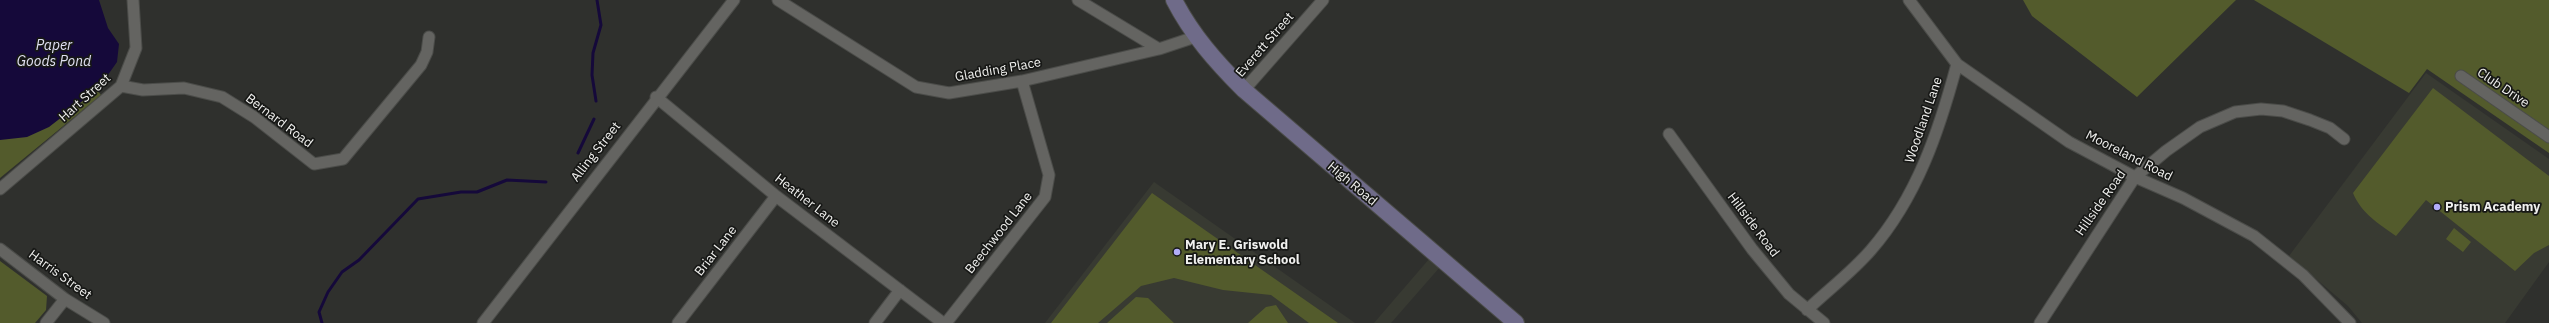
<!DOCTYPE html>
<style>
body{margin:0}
canvas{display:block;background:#2f302d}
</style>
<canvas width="2549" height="323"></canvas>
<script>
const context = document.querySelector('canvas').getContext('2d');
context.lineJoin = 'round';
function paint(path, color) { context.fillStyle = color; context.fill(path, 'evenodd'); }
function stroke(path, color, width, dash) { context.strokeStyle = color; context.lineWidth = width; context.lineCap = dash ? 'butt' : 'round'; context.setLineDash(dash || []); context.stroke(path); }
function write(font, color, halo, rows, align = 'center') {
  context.font = font + ' "IBM Plex Sans",sans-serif'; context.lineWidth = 3.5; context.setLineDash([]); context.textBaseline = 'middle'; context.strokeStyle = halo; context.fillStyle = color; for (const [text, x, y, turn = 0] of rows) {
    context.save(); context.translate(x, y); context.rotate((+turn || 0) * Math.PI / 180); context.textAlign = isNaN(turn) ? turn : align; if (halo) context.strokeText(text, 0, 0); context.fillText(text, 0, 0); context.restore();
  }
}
paint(new Path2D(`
 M2426,73L2549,159V262L2505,323H2362L2348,306L2289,256Z
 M1154,182L1355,323H1045Z
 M1430,258L1440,267L1391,323H1374Z`), '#383a32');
paint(new Path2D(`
 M2023,0H2236L2137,97L2032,16Z
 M2254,0H2549V153L2427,69L2409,93Z
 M2433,88L2549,176V245L2534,253L2515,271L2426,200L2396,236C2379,224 2361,213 2353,193Z
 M97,90L101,95L0,178V139L30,135Z
 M1152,193L1338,323H1309L1271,295L1223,290L1174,278L1141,286L1098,323H1051Z
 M2454,228L2471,242L2463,252L2446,239Z
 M0,261L47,296L46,310L35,323H0Z
 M1136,297L1148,298L1174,323H1107Z
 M1276,305L1288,323H1248L1266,307Z`), '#535b2c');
paint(new Path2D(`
 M0,0H99L108,28L119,44L117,62L98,89L49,127L27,137L0,140Z`), '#15093a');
stroke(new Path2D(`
 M596,101L592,75L593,53L601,25L597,0
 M578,153L594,119
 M322,323L319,312L328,292L342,272L359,260L418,199L461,192H477L507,180L546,182`), '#15093a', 3);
const street = new Path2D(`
 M778,0L916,87L949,93L1022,81L1159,49L1195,37
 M1078,0L1159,49
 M1909,0L1957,64L2069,142L2135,177L2183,198L2254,236L2303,275L2350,323
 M2461,76L2549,137
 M121,86L143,90L184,88L222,97L254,117L314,164L343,159L421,65L427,52L429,37
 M1244,90L1323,0
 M656,97L776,196L943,323
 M1669,134L1752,249L1789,294L1824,323
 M0,189L121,86L136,48L133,0
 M0,249L65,299L104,323
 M1807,310C1828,290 1852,272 1871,250C1917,197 1939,131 1957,64
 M46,323L65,299
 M483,323L734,0
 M678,323L776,196
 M875,323L900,290
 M946,323L1045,197L1049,175L1022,81
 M2040,323L2135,177L2166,151L2200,127L2235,112L2261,109L2283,111L2310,120L2330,128L2344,139`);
const secondary = new Path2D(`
 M1174,0C1192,35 1216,62 1244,90L1516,323`);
stroke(street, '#4b4c49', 13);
stroke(secondary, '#4b4c49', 18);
stroke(street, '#646461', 11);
stroke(secondary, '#6f6b89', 16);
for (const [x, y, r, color] of [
 [2437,207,4,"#b2adf9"],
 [1177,252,4,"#b2adf9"]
]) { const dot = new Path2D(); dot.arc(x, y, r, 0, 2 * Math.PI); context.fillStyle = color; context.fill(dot); stroke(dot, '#171816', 1.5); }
write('13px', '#f1f1ef', '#171816', [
 ["Everett Street",1265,45,-49],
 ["Gladding Place",998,70,-10],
 ["Club Drive",2503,88,34],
 ["Hart Street",85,98,-42],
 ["Woodland Lane",1924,120,-71],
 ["Bernard Road",279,121,37],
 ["Alling Street",596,152,-52],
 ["Mooreland Road",2129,156,27],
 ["High Road",1352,184,40],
 ["Heather Lane",807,201,38],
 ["Hillside Road",2101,203,-55],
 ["Hillside Road",1753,225,53],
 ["Beechwood Lane",999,233,-52],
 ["Briar Lane",716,251,-52],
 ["Harris Street",60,275,36]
]);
write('bold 13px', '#f1f1ef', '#171816', [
 ["Prism Academy",2445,207],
 ["Mary E. Griswold",1185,245],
 ["Elementary School",1185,260]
], 'left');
write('italic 14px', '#e0e0f2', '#171816', [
 ["Paper",54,46],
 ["Goods Pond",54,62]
]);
</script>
